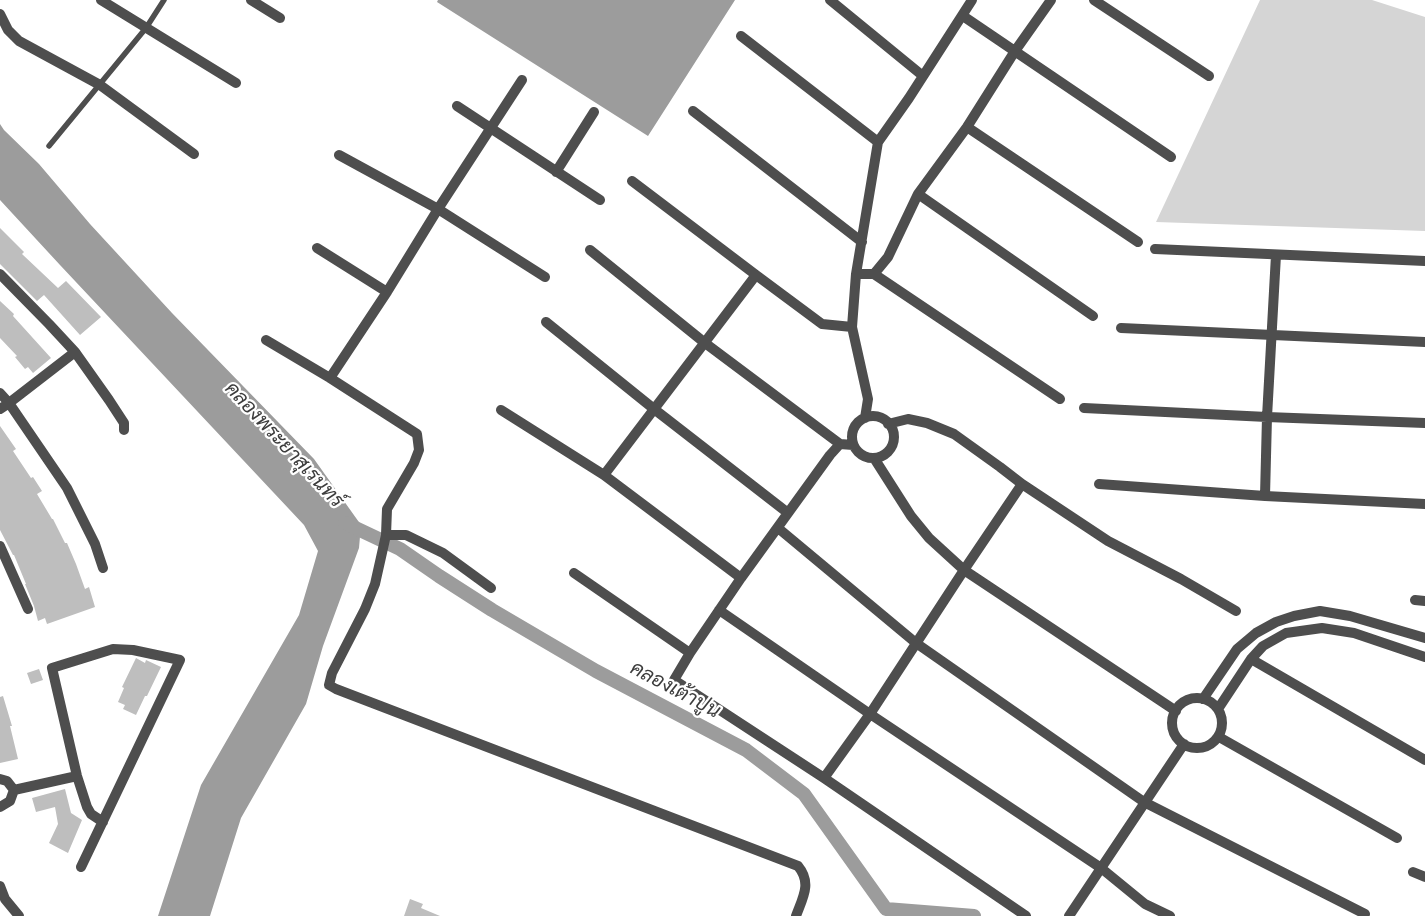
<!DOCTYPE html>
<meta charset="utf-8">
<style>
body{margin:0}
canvas{display:block;background:#fff}
</style>
<canvas width="1425" height="916"></canvas>
<script>
const context = document.querySelector('canvas').getContext('2d');
context.lineJoin = 'round';
function paint(path, color) { context.fillStyle = color; context.fill(path, 'evenodd'); }
function stroke(path, color, width, dash) { context.strokeStyle = color; context.lineWidth = width; context.lineCap = dash ? 'butt' : 'round'; context.setLineDash(dash || []); context.stroke(path); }
function write(font, color, halo, rows, align = 'center') {
  context.font = font + ' "PT Sans Narrow",Sarabun,sans-serif'; context.lineWidth = 4.5; context.setLineDash([]); context.textBaseline = 'middle'; context.strokeStyle = halo; context.fillStyle = color; for (const [text, x, y, turn = 0] of rows) {
    context.save(); context.translate(x, y); context.rotate((+turn || 0) * Math.PI / 180); context.textAlign = isNaN(turn) ? turn : align; if (halo) context.strokeText(text, 0, 0); context.fillText(text, 0, 0); context.restore();
  }
}
paint(new Path2D(`
 M1260,0H1372L1425,17V231L1156,222Z`), '#d5d5d5');
paint(new Path2D(`
 M438,0H735L648,136L437,2Z
 M0,124L4,130L39,164L90,224L172,313L314,459L361,525L359,548L323,646L306,704L241,818L210,916H158L201,785L299,615L318,551L304,525L60,265L0,200Z`), '#9c9c9c');
stroke(new Path2D(`
 M345,523L400,549L439,576L492,610L596,671L746,750L804,794L886,909L974,916`), '#9c9c9c', 14);
paint(new Path2D(`
 M0,228L24,252L22,254L58,288L66,281L101,317L80,335L44,295L37,301L0,264Z
 M0,301L14,314L13,316L51,358L33,373L28,367L25,369L15,357L17,356L0,338Z
 M0,426L16,449L13,451L31,478L33,477L42,491L37,494L52,519H53L65,543H67L76,564L85,589L89,587L95,607L47,624L45,618L38,621L34,606L25,584H26L14,555H13L0,530Z
 M136,658L145,663L146,660L161,667L147,696H145L136,715L123,709L125,705L118,702L124,688L122,687Z
 M39,669L43,680L31,684L27,673Z
 M3,696L12,726H10L18,759L0,763V697Z
 M65,789L71,813L82,820L68,853L49,843L58,824L55,807L36,812L32,798Z
 M410,899L423,904L421,908L440,916H404Z`), '#bebebe');
stroke(new Path2D(`
 M49,146L146,28L164,0`), '#4e4e4e', 5.5);
stroke(new Path2D(`
 M101,0L236,83
 M251,0L280,18
 M830,0L923,76
 M1094,0L1209,76
 M0,14L8,30L19,41L100,85L194,154
 M963,16L1171,157
 M741,36L878,142
 M457,106L600,200
 M693,111L862,242
 M967,127L1138,242
 M339,155L438,209L545,277
 M556,172L594,112
 M632,181L756,275L822,324L852,327
 M918,194L1093,316
 M317,248L387,292
 M1155,249L1425,261
 M590,250L705,343L840,444
 M0,274L49,324L75,352L109,400L124,423V430
 M856,274L878,142L909,98L972,0
 M874,274L1060,399
 M546,322L654,409L788,513
 M1121,328L1425,342
 M266,340L330,378L417,434L419,450L414,463L387,509L386,535L375,584L365,609L332,673L329,685L336,689L798,866C812,883 803,897 796,916
 M330,378L387,292L438,209L522,80
 M0,393L9,403L67,488L95,544L103,568
 M1084,408L1267,417L1425,423
 M0,409L9,403L75,352
 M501,410L604,475
 M852 437a21 21 0 1 1 42 0a21 21 0 1 1-42 0Z
 M865,418L868,399L852,327L856,274H874L888,257L918,194L967,127L1015,51L1051,0
 M888,424L908,419L927,423L954,434L1000,467L1022,484L1108,541L1181,579L1236,611
 M853,445L840,444L830,455L741,578L690,653L674,680L824,778L1026,916
 M874,458L911,516L929,538L964,570L1176,711
 M1099,484L1265,496L1425,504
 M1265,496L1267,417L1276,255
 M778,528L916,643L1144,802L1365,914
 M386,535H406L443,553L491,588
 M0,546L28,609
 M574,573L690,653
 M741,578L604,475L756,275
 M1415,600L1425,601
 M719,610L870,714L1101,868L1145,904L1170,916
 M1251,659L1425,760
 M1172 723a25 25 0 1 1 50 0a25 25 0 1 1-50 0Z
 M1203,699L1237,649L1256,633L1276,622L1294,616L1320,611L1350,616L1425,638
 M1218,709L1251,659L1263,646L1286,633L1322,628L1354,633L1425,657
 M1219,737L1397,838
 M824,778L870,714L964,570L1022,484
 M0,779L7,781L14,790
 M14,790L77,776
 M0,807L10,801L14,790
 M81,867L180,660L133,650L113,649L52,668L77,776L87,807L91,814L103,822
 M1413,872L1425,877
 M0,886L5,899L19,916
 M1069,916L1184,744`), '#4e4e4e', 10);
write('italic 20px', '#3d3d3d', '#fff', [
 ["คลองพระยาสุเรนทร์",284,445,47],
 ["คลองเต้าปูน",675,690,28]
]);
</script>
